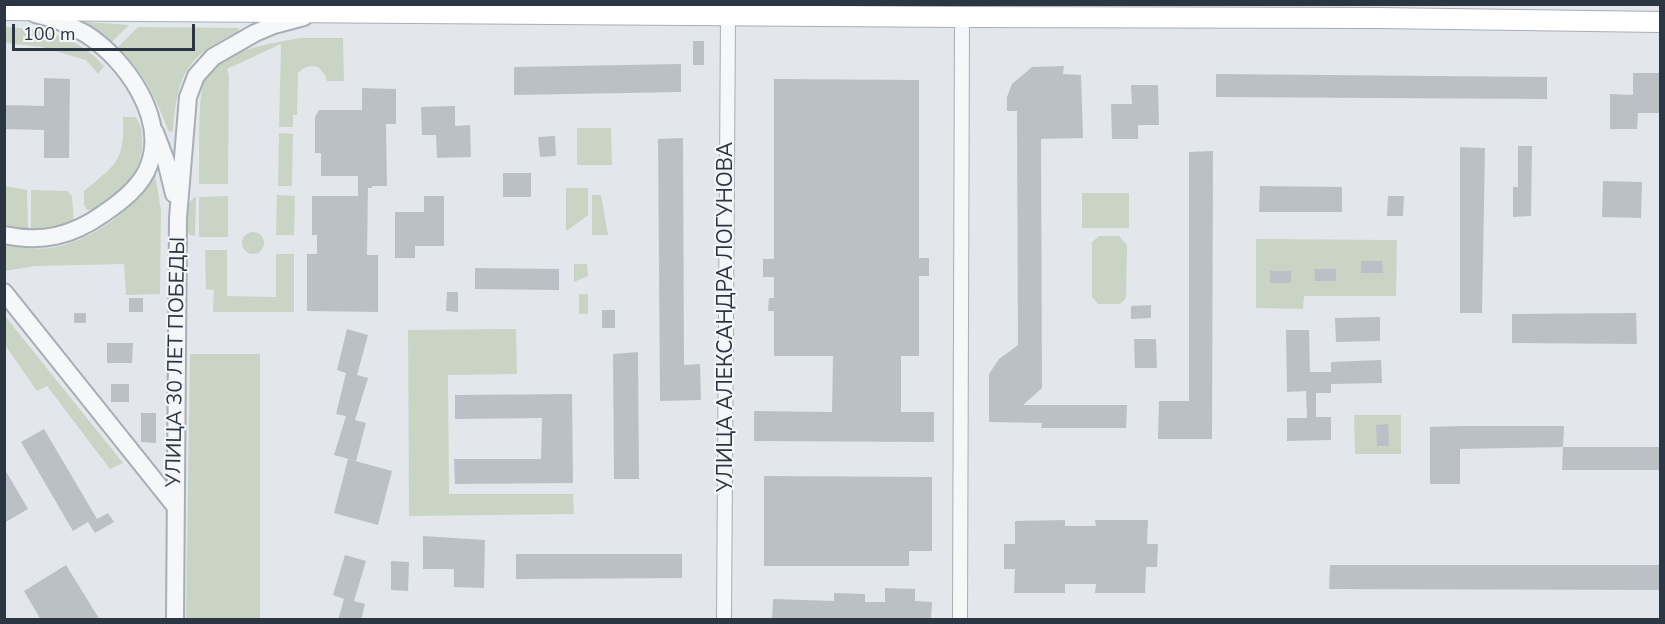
<!DOCTYPE html>
<meta charset="utf-8">
<style>
body{margin:0}
#map{position:relative;width:1665px;height:624px;overflow:hidden;background:#e3e7eb;font-family:"Nunito Sans",sans-serif}
canvas{display:block}
.frame{position:absolute;inset:0;border:6px solid #2c3642;pointer-events:none}
.scale{position:absolute;left:12px;top:24px;width:183px;height:27px;box-sizing:border-box;border:3px solid #2c3642;border-top:0;padding-left:8px;font-size:18px;line-height:21px;white-space:nowrap;color:#2c3642;-webkit-text-stroke:4px #f3f5f8;paint-order:stroke}
</style>
<div id="map">
<canvas width="1665" height="624"></canvas>
<div class="frame"></div>
<div class="scale">100 m</div>
</div>
<script>
const context = document.querySelector('canvas').getContext('2d');
context.lineJoin = 'round';
function paint(path, color) { context.fillStyle = color; context.fill(path, 'evenodd'); }
function stroke(path, color, width, dash) { context.strokeStyle = color; context.lineWidth = width; context.lineCap = dash ? 'butt' : 'round'; context.setLineDash(dash || []); context.stroke(path); }
function write(font, color, halo, rows, align = 'center') {
  context.font = font + ' "Nunito Sans",sans-serif'; context.lineWidth = 4.5; context.setLineDash([]); context.textBaseline = 'middle'; context.strokeStyle = halo; context.fillStyle = color; for (const [text, x, y, turn = 0] of rows) {
    context.save(); context.translate(x, y); context.rotate((+turn || 0) * Math.PI / 180); context.textAlign = isNaN(turn) ? turn : align; if (halo) context.strokeText(text, 0, 0); context.fillText(text, 0, 0); context.restore();
  }
}
paint(new Path2D(`
 M74,21L129,25L111,43Z
 M4,27C43,29 78,36 104,66L98,74L86,60L41,47L5,43Z
 M138,27L238,28L239,31C185,57 178,74 173,131L169,132C157,101 143,69 117,48Z
 M301,38H343L344,81H327L325,75L318,67C309,65 304,67 298,73L297,115H293V127H279L281,44L227,69L229,76L228,184H199C200,163 197,93 205,78C222,50 271,43 301,38Z
 M123,117H135C141,123 142,130 142,138C144,164 131,181 111,197C104,202 96,210 87,210L84,204V191C115,165 125,162 123,117Z
 M577,128H611L612,165H577Z
 M279,133L293,134L292,186H278Z
 M155,175L161,210L160,294L126,295L124,264L35,266L5,271V245C21,248 38,250 55,247C94,240 135,208 155,175Z
 M5,186L27,190L28,231L5,227Z
 M566,188H588V215L568,230H566Z
 M31,190L67,191L72,196L74,222L57,229L31,231Z
 M1082,193H1129V228H1082Z
 M277,195L295,196L294,235H276Z
 M592,195H601L608,235H592Z
 M228,196V237H199V197Z
 M196,197L195,236C191,235 189,236 187,230C185,221 186,200 196,197Z
 M242 243a11 11 0 1 1 22 0a11 11 0 1 1-22 0Z
 M1099,236H1119L1127,245L1126,298L1120,304H1098L1092,297V242Z
 M1256,239L1397,240L1396,296H1304L1303,309L1256,308Z
 M205,250H227V296L276,297V254H294V312H213L214,290L206,289Z
 M574,264H587L588,276L574,282Z
 M579,294H588V314H579Z
 M4,316H5L123,463L110,469L47,386L37,391L5,345Z
 M516,329L517,374L448,375L449,494H573L574,514L409,516L408,330Z
 M190,354H260V619H186Z
 M1354,415H1401V454H1355Z`), '#cad4c5');
paint(new Path2D(`
 M693,41H704V65H693Z
 M681,64V92L514,95V67Z
 M1064,66L1063,74L1081,75L1083,138L1041,139L1042,388L1023,405H1127L1126,428H1041L1042,423L989,422V374L999,359L1018,345L1017,111H1007V97L1012,84L1032,67Z
 M1633,73H1660V113H1638L1637,129H1610V94L1633,95Z
 M1216,74L1547,77V99L1216,97Z
 M44,78L70,79L69,158H44V130L4,129V105L44,106Z
 M774,79L919,80V258H929V276H919V356H901V412H934V442L754,441V411L832,412L833,356H774V311H768L769,298H774V277H763V259H774Z
 M1131,85H1158L1159,125H1138V139H1112L1111,104H1132Z
 M362,88L396,89V124H386L387,186H372V188H368L367,255H378V312L307,311V254H317V235H312V196H358V176H321V153H315V117L319,110H362Z
 M455,106V126L470,125L471,157L437,158L436,135H422L421,107Z
 M555,136L556,156L540,157L538,137Z
 M683,138L684,365L700,364L701,400L660,401L658,139Z
 M1518,146H1532L1531,216L1513,217V187H1518Z
 M1460,147L1485,148L1482,313H1460Z
 M1213,151L1212,439H1158L1159,401H1189V152Z
 M503,173H531V197H503Z
 M1603,181L1642,182L1641,218L1602,217Z
 M1260,186L1342,187V212H1259Z
 M424,196H444V246H415V258H395V212H424Z
 M1388,196H1404L1403,216H1387Z
 M1361,261H1382L1383,273H1361Z
 M475,268L559,269V290L475,289Z
 M1314,269H1336V281H1315Z
 M1270,271H1291V283H1270Z
 M447,292H458V312L446,311Z
 M129,298H143V312H129Z
 M1151,305V318L1131,319V306Z
 M602,310H615V328H602Z
 M74,313H86V323H74Z
 M1636,313L1637,344L1512,343V314Z
 M1380,317V341L1336,342L1335,318Z
 M347,329L368,335L357,375L368,378L355,420L366,423L356,461L334,455L346,416L336,414L346,373L337,370Z
 M1286,330H1309L1310,372H1331V362L1381,360L1382,383L1331,384V393H1316V417H1331V440L1287,441V418H1307L1306,391L1287,392Z
 M1134,339H1156L1157,368H1135Z
 M107,343H133L132,363H107Z
 M638,352L639,479H614L613,354Z
 M111,384H129V402H111Z
 M572,394L573,483L455,484L454,459H541L542,418L455,419V395Z
 M141,413H156V443L141,442Z
 M1388,424L1389,446H1377L1376,425Z
 M1460,426H1564L1563,447L1460,449V484H1430V427Z
 M44,429L97,519L108,513L114,522L95,533L88,522L73,531L21,442Z
 M1563,447H1660V470H1562Z
 M348,459L392,471L378,525L334,513Z
 M4,468L28,509L4,523Z
 M764,476L932,477V551H909V566H764Z
 M1065,520V526H1096L1095,520H1148L1147,544H1158L1157,567H1146L1145,593H1095L1096,584H1065V593H1014L1015,569H1004V544H1015V521Z
 M423,536L485,540L484,588L454,587V569H423Z
 M516,554H682V578L516,579Z
 M345,555L366,561L354,601L365,604L361,620H338L344,599L333,595Z
 M391,561L409,562L408,591L391,590Z
 M66,565L100,620H41L24,591Z
 M1330,565H1660V590L1329,589Z
 M885,588L915,589V601L932,602L931,620H772L773,599L834,601V593L865,594V602H885Z`), '#bbc0c7');
const minor = new Path2D(`
 M724,620L728,15
 M960,620L962,17`);
const tertiary = new Path2D(`
 M155,132L166,161L174,194
 M4,235C42,243 72,236 103,214C121,202 142,186 149,165C167,117 125,59 86,34C70,25 53,18 35,14
 M4,292L175,506
 M175,620L178,218L188,97L196,76L213,57L255,33L274,25L304,17`);
const secondary = new Path2D(`
 M4,10L962,17L1379,18L1660,22`);
stroke(minor, '#a8aeb5', 16);
stroke(tertiary, '#a8aeb5', 20);
stroke(secondary, '#a8aeb5', 22);
stroke(minor, '#f6f7f9', 14);
stroke(tertiary, '#f6f7f9', 16);
stroke(secondary, '#fff', 20);
write('21px', '#2c3642', '#f3f5f8', [
 ["УЛИЦА АЛЕКСАНДРА ЛОГУНОВА",727,317,-90],
 ["УЛИЦА 30 ЛЕТ ПОБЕДЫ",177,362,-89]
]);
</script>
